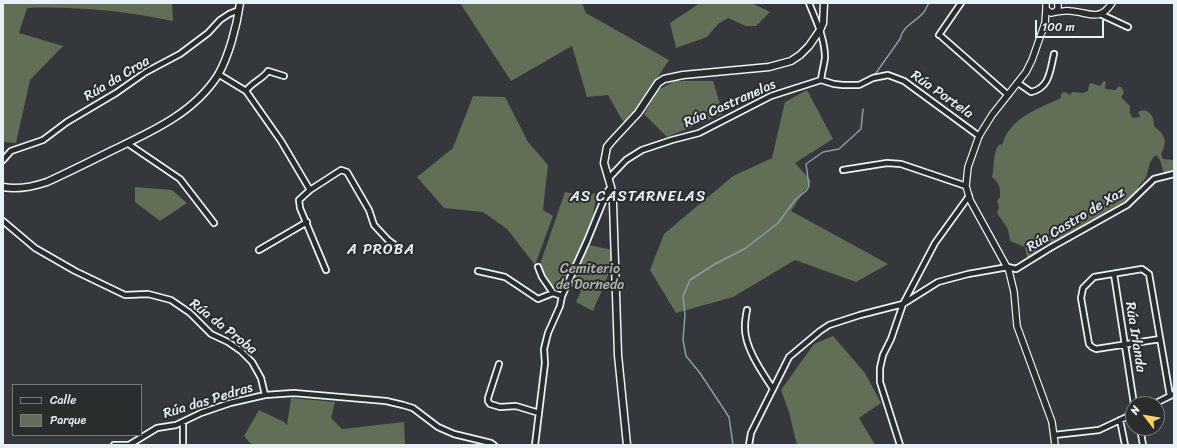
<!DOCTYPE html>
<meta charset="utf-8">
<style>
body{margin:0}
#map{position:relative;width:1177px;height:448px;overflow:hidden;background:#34373b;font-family:Sriracha,sans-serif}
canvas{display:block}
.frame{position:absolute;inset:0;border:4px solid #e8f1f8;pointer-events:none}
.legend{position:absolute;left:12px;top:384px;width:130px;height:52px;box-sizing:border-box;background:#2a2d2e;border:1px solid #767b7f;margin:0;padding:5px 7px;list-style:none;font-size:12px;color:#e8f1f8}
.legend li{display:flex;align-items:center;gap:8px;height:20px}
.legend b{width:20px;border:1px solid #767b7f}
.north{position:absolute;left:1125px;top:396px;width:40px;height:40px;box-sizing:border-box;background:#2a2d2e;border:1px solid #767b7f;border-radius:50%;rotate:301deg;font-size:11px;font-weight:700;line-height:16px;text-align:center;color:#e8f1f8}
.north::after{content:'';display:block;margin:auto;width:14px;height:18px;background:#ffd166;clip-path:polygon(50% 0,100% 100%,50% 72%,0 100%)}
.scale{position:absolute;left:1035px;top:20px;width:69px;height:18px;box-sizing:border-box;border:2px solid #e8f1f8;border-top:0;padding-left:5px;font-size:12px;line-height:14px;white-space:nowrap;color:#e8f1f8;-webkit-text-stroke:3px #2a2d2e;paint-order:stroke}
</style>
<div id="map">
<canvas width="1177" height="448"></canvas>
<div class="frame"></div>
<ul class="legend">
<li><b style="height:5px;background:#2a2d2e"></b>Calle</li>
<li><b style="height:11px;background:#626f56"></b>Parque</li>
</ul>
<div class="north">N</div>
<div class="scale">100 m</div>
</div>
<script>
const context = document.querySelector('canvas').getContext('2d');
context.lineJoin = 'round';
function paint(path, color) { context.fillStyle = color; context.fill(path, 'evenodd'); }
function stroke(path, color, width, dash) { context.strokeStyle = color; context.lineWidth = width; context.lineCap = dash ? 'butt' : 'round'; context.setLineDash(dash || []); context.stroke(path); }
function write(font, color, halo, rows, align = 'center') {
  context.font = font + ' Sriracha,sans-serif'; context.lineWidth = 4; context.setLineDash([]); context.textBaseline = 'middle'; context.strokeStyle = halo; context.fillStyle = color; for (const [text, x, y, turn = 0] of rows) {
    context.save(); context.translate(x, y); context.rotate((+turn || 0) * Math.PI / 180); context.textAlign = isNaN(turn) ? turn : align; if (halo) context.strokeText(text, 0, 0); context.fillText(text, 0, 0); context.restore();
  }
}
paint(new Path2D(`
 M3,3H172L173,21C125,11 75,6 27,8L19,33L63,46L30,80L16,143L3,142Z
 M460,3H582L586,13L669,60L631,118L625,122L622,120L608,95L587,97L572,46L511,81Z
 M700,3H752L770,12L756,26H746L728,18L718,24L707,37L676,48L670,23Z
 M675,81H713L723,114L667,137L644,114L658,90Z
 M1104,81L1106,82L1105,87L1106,89L1115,90L1119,86L1122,88L1124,93L1121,97L1130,106V113L1133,118L1140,117L1138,112C1149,107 1154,116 1154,126C1165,135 1168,141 1161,154L1163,159L1174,160V176L1164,174L1160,160L1156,155C1147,162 1150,170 1145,179C1142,183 1139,184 1138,189L1139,191L1109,217L1103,221L1086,227L1070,242L1064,243L1045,244L1039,248C1037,255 1034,257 1027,257L1025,247L1010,241L1008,229L997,213L999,208L997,201L1000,197C1000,187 1000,184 992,177C995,167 992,151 1000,144L1002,145C1010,117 1038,109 1061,98V94L1064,92L1067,93L1070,95L1072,92L1083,93L1088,91L1089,85L1091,83L1100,86Z
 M807,90L833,139L795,163L811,181L791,211L888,264L856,282L795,260L733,297L676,313L650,270L664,234L733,176L772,158L785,102Z
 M473,96L505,97L528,142L548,165L543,210L553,216L535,265L507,229L483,212L444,208L417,177L453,148Z
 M135,187L172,190L187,203L160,221L135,202Z
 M565,192L585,196L597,193L592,220L579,252L560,291L554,290L539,267Z
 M589,245L612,250C614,270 600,293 593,311L576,302L581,291L568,285Z
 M833,336L865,373L881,403L859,418L875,445H797L789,412L781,390L814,344Z
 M291,398L335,402L331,418L342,429L404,422L405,445H257L250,443L244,436L259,410L284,422L287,425Z`), '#626f56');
stroke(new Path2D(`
 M872,76L876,73L900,39C903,25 916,22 924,12C926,9 927,6 929,3
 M733,445L729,417L700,373L686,356L683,340L685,315L683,296L690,280L715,264L746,248L778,223L795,200L806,191L809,186L806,164L823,152L839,149L861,129L863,109`), '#8a9da6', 1.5);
const minor = new Path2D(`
 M809,3C816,21 825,38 825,58C824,65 822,72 821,80
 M1100,14L1128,27
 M939,35L961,3
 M942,37L1008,95
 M218,74L246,91L281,141L310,190L299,200L300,208L326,270
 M821,80L834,84L843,85H859L873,78L888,75L904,81L979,136
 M1018,83L1031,92C1050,88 1050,70 1054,54
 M246,91C252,82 263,79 268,71L284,76
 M127,143L180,179L214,223
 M3,160L11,151L43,140L67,122L116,93L146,72L180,54L208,33L220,20L229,14L239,10
 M843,170L887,163L901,164L966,186
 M609,178L626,160L642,150L672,140L699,133L771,96L821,80
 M310,190L341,170L347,172L369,210L374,225L388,240L400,249
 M3,221L35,248L75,271L125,295L148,294L171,300L190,313L211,334L228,342L241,351L252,362L261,378L265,395L294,393L386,401L403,405L413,408L438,427L454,434L491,443L494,445
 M259,250L307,222
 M538,267L542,277L553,293
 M478,271L505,277L538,299L553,293L562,296
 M1114,274L1134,404
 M747,310C746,315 745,321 745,326C744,347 762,372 773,389
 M1160,339L1096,349L1092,347L1089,344L1081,298L1083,288L1094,277L1142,269L1149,274L1170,396
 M499,364L488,398V401L490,404L500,407L516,406L539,413
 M1154,404L1174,394
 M1120,420L1125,445
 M1140,428L1143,445
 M1054,435L1099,430L1133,414
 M114,445H129L157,428L176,425L201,413L230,403L265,395
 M183,445V422
 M535,445L545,363L544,349L548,333L560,306L562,296L587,241L607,192L611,187
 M749,445L751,433L789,357L820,331L829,325L860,315L903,304L935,243L969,196
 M900,445L880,382V368L883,355L891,339L903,304L938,282L968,274L1008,267L1016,269L1050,248L1127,205L1154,179L1174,174`);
const tertiary = new Path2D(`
 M1046,3V9L1051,13L1055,12L1058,9V3
 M1046,9L1045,23L1032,60L1026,72L992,115L979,136L968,167L966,186L970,200L1009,271L1014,292L1017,326L1052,422L1055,445
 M1055,12C1060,12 1065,10 1070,11C1089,12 1099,23 1112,3`);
const secondary = new Path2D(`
 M3,187C18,190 32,187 47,182C69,172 91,161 113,150C151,132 194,113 218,75C229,56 237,25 240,3
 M627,445L618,355L613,203L611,187L604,163L607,147L612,141L638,113L658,83L664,79L683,75L769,67L791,61L800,55L809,46L820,30L823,23L824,3`);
stroke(minor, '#e8f1f8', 8);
stroke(tertiary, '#e8f1f8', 8);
stroke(secondary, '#e8f1f8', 9);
stroke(minor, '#2a2d2e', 4.5);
stroke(tertiary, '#2a2d2e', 5.5);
stroke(secondary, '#2a2d2e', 6);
write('14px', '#e8f1f8', '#2a2d2e', [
 ["Rúa da Croa",117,79,-31],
 ["Rúa Portela",942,95,35],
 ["Rúa Castranelas",730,104,-24],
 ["Rúa Castro de Xaz",1076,220,-31],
 ["Rúa da Proba",223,327,38],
 ["Rúa Irlanda",1135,337,81],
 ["Rúa das Pedras",208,401,-17]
]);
write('14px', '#acb6af', '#2a2d2e', [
 ["Cemiterio",590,269],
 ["de Dorneda",590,285]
]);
context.letterSpacing = '1px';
write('15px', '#e8f1f8', '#2a2d2e', [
 ["AS CASTARNELAS",638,197],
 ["A PROBA",381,250]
]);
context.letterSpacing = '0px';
</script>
